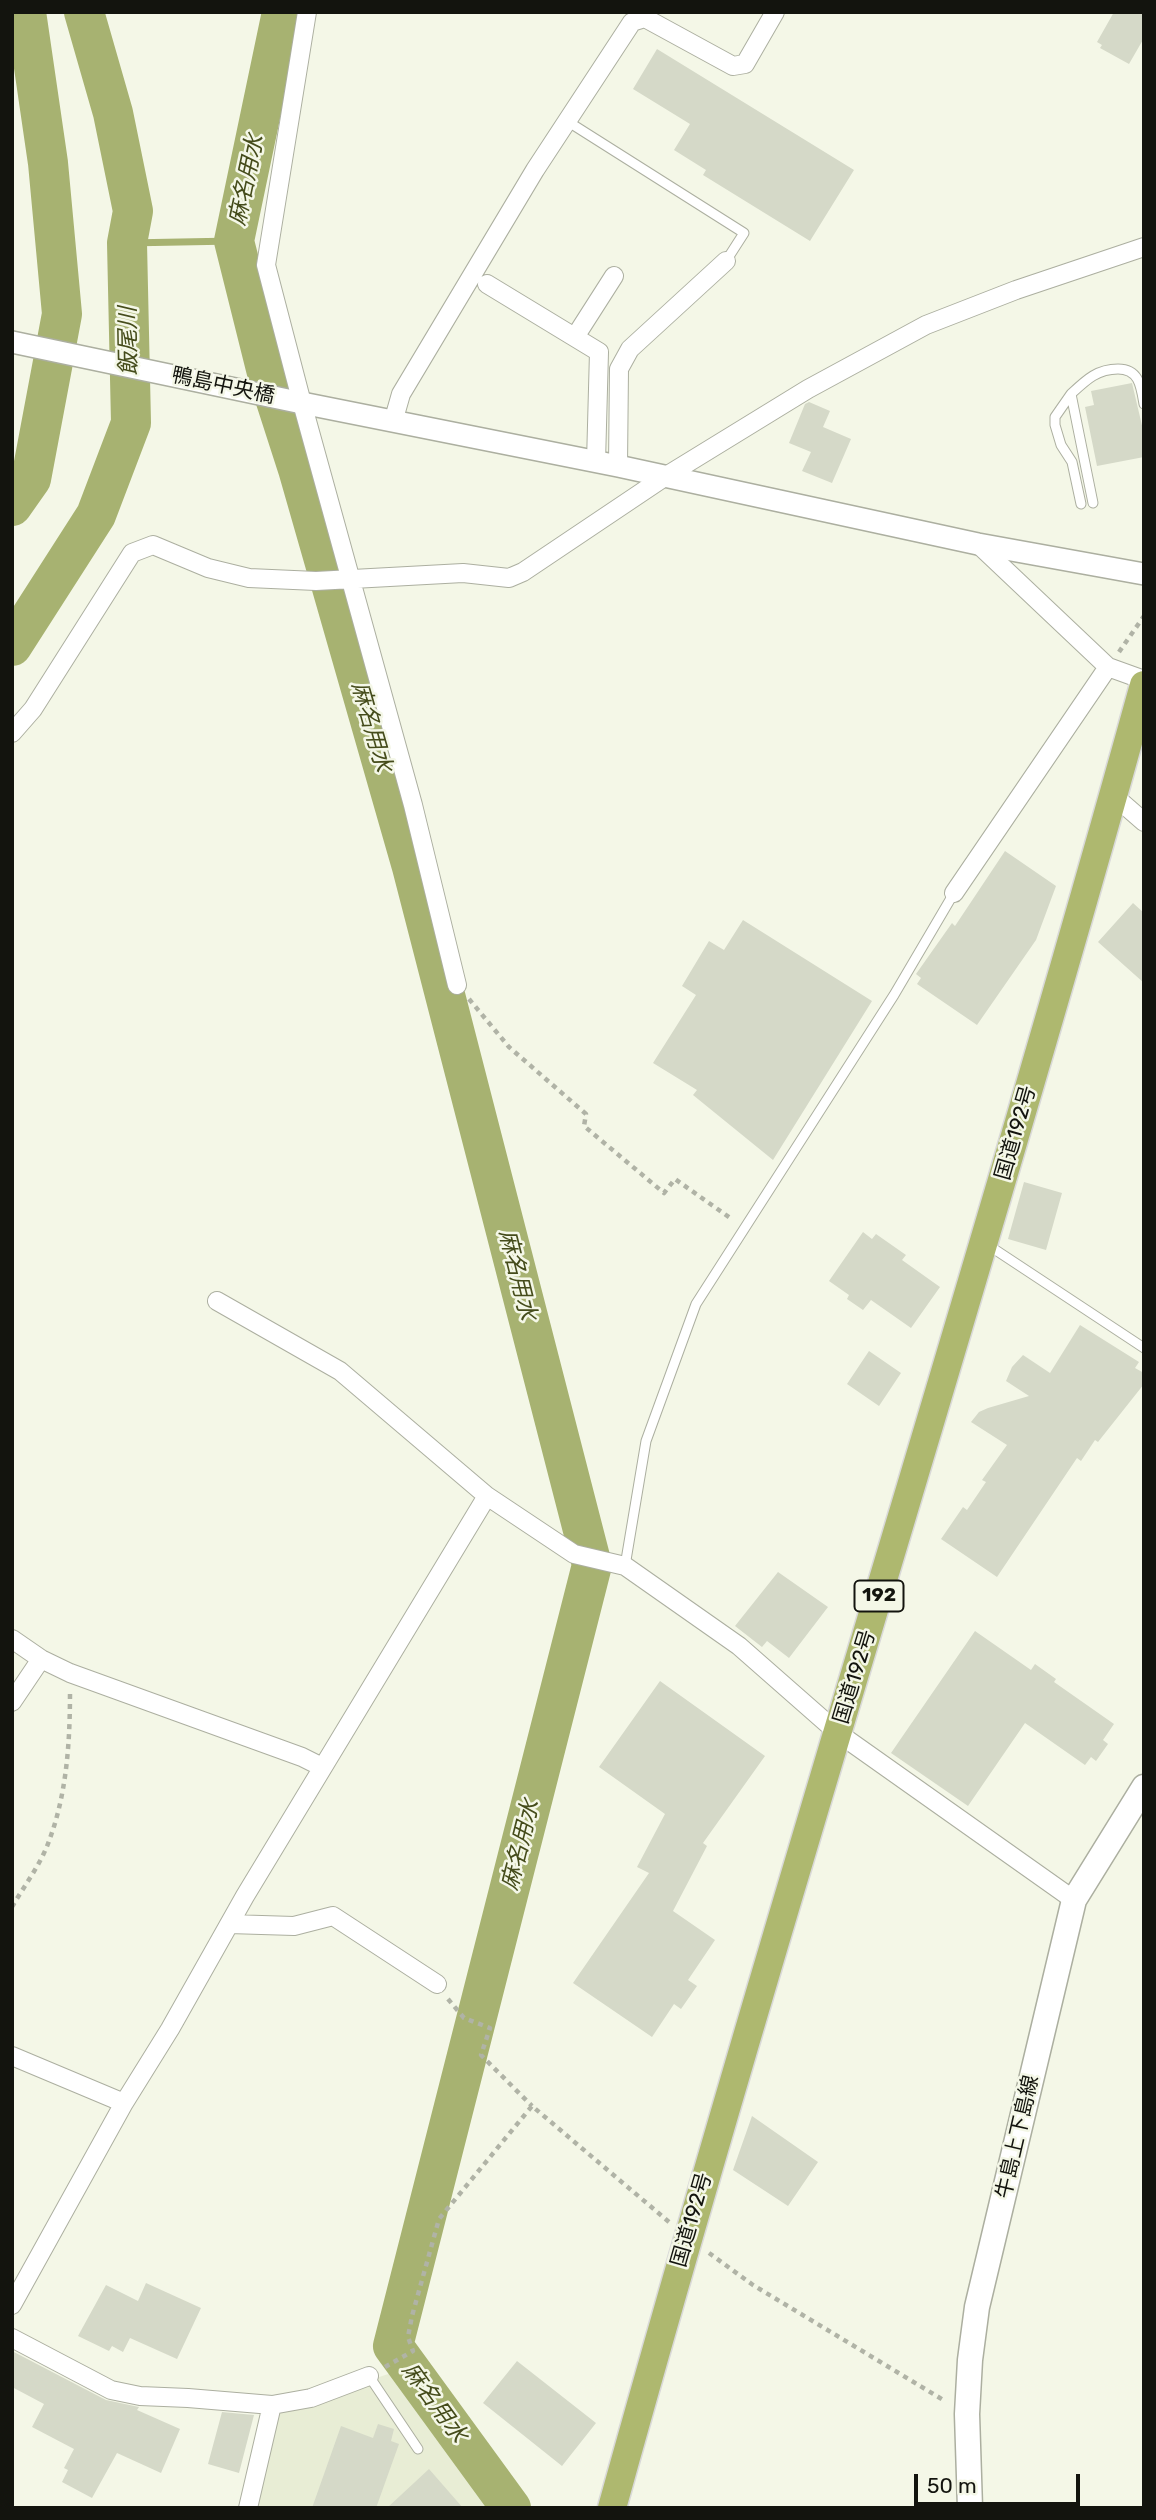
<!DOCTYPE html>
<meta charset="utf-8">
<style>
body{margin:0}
#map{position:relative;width:1156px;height:2520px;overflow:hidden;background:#f4f7e7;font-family:Rubik,sans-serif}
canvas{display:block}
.frame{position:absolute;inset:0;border:14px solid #13140e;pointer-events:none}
.scale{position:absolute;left:914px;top:2474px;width:166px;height:32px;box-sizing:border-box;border:4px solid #13140e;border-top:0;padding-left:9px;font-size:21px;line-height:24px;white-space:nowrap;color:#13140e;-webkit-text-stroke:5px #f4f7e7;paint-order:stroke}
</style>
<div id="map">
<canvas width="1156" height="2520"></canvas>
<div class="frame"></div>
<div class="scale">50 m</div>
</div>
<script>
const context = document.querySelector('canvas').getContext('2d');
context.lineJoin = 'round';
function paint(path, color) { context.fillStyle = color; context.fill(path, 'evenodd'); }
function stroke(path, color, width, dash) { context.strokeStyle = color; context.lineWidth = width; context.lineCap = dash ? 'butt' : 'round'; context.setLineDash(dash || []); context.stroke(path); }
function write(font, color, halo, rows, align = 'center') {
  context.font = font + ' Rubik,"Noto Sans JP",sans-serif'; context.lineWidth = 5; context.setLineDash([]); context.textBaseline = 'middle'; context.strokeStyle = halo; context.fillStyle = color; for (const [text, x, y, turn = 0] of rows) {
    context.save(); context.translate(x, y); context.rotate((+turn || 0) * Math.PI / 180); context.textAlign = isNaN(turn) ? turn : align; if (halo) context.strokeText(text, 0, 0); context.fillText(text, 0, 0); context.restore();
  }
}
paint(new Path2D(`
 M391,2373L487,2508H253L275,2413Z`), '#e8edd5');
stroke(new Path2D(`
 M127,243L234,241`), '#a7b271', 7);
stroke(new Path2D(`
 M282,12L234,241L267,373L298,469L412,867L592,1565L393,2346L511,2508
 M12,506L31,479L62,314L48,163L26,12
 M12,646L96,515L131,423L127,243L133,211L113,113L84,12`), '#a7b271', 40);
paint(new Path2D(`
 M1114,12H1144V38L1129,64L1100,48L1102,45L1097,42Z
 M657,49L854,170L810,241L703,175L706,170L674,150L690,124L633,89Z
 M1132,383L1144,434V457L1097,466L1085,407L1094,405L1091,391Z
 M809,402L830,411L823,427L851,439L832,483L802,471L811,452L789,443L805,404Z
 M1005,851L1056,886L1036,940L977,1025L917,984L921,978L916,974L952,923L955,926Z
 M1133,903L1144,913V983L1098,942Z
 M743,920L872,1001L773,1160L693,1095L697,1090L653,1063L696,995L682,986L709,941L724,950Z
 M1024,1182L1062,1193L1046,1250L1008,1239Z
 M863,1232L872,1239L876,1234L906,1255L902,1260L940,1287L911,1328L871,1300L863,1310L847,1299L849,1295L829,1281Z
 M1080,1325L1139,1362L1135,1368L1144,1373V1384L1098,1442L1095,1440L1081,1461L1077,1458L997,1577L941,1539L963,1507L967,1510L986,1482L982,1480L1007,1445L971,1422L979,1412L988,1408L1029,1396L1006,1381L1012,1367L1023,1355L1050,1373Z
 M869,1351L901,1373L879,1406L847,1384Z
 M778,1572L828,1607L789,1658L767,1641L762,1647L735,1626Z
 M975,1631L1031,1670L1035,1664L1056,1679L1054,1682L1114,1724L1103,1740L1108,1744L1096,1761L1091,1757L1085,1765L1025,1723L968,1806L891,1753Z
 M660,1681L765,1756L703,1843L707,1846L673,1911L715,1940L688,1980L697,1986L681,2009L674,2004L652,2037L573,1983L649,1873L637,1867L665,1814L599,1767Z
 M752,2116L818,2162L788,2206L733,2170Z
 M146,2283L201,2308L177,2359L130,2338L123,2352L112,2346L109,2351L78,2336L106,2285L138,2301Z
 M12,2351L106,2400L139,2407L137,2410L180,2429L161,2473L117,2453L92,2498L62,2482L68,2470L64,2468L74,2449L32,2427L44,2404L12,2387Z
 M517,2361L596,2423L562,2466L483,2403Z
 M222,2412L254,2415L239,2473L208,2464Z
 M378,2424L394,2429L391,2441L399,2444L376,2508H312L341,2426L373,2438Z
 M429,2469L463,2508H387Z`), '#d5d9c8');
const service = new Path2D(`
 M567,121L744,233L726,261
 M1071,394L1055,417V425L1061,445L1072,462L1081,504
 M1093,503L1071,394C1086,380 1097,369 1118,369C1139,369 1141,386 1144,404
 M988,1245L1144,1348
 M625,1566L646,1441L696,1304L894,995L954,893
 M369,2376L418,2449`);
const minor = new Path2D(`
 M307,12L266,265L302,403L413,805L457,985
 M487,284L599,352L596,462
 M575,337L614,276
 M393,422L401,394L535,170L632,22L645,18L733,66L745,64L775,12
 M618,466L619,369L630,349L726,261
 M978,544L1108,667
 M12,733L33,709L132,553L153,545L208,568L249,578L316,581L463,573L509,578L523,572L663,478L808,389L926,325L1016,290L1144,247
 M1113,795L1144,822
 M954,893L1108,667L1144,680
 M217,1301L340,1371L487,1496
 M12,1639L41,1659L70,1673L302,1757L322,1767
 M12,1702L41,1659
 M229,1924L294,1926L333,1916L437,1984
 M12,2056L124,2103
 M12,2305L124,2103L170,2029L245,1896L487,1496L574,1554L625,1566L739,1646L838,1733L1074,1900
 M12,2338L111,2390L140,2396L188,2398L272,2405L311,2398L369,2376
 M248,2508L272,2405`);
const tertiary = new Path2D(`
 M12,342L302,403L618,466L978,544L1144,574`);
const secondary = new Path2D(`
 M970,2508L967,2414L970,2360L977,2307L1074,1900L1144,1787`);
const trunk = new Path2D(`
 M612,2508C781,1898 975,1295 1144,685`);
stroke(service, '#acafa0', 11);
stroke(minor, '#acafa0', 20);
stroke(tertiary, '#acafa0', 24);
stroke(secondary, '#acafa0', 27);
stroke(trunk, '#d9d9d8', 31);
stroke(new Path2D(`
 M1119,652L1144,616
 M469,999L509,1047L586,1114L584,1126L664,1193L675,1179L733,1220
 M12,1907C24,1886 41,1864 49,1841C67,1793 70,1741 70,1691
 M448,1999L464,2018L490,2028L481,2055L532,2106
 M709,2253L753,2285L945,2401
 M385,2367L413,2351L408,2337L412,2316L439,2219L532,2106L669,2222`), '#b0b3a6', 4.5, [5, 5]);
stroke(service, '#fff', 9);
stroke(minor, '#fff', 18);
stroke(tertiary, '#fff', 21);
stroke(secondary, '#fff', 24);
stroke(trunk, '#aeb86f', 28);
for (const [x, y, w] of [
 [879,1596,49]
]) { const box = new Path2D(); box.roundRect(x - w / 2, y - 15.5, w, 31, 5); context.fillStyle = '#f4f7e7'; context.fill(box); stroke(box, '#13140e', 2); }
write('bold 19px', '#13140e', null, [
 ["192",879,1596]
]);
write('21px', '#13140e', '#f4f7e7', [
 ["鴨島中央橋",223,386,12],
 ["国道192号",1016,1133,-74],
 ["国道192号",855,1677,-73],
 ["牛島上下島線",1018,2137,-77],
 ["国道192号",692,2220,-74]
]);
write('italic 23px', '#454c1b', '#f4f7e7', [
 ["麻名用水",247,180,-78],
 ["飯尾川",129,341,-91],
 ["麻名用水",371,727,74],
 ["麻名用水",517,1275,76],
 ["麻名用水",521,1845,-76],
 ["麻名用水",434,2403,54]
]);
</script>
